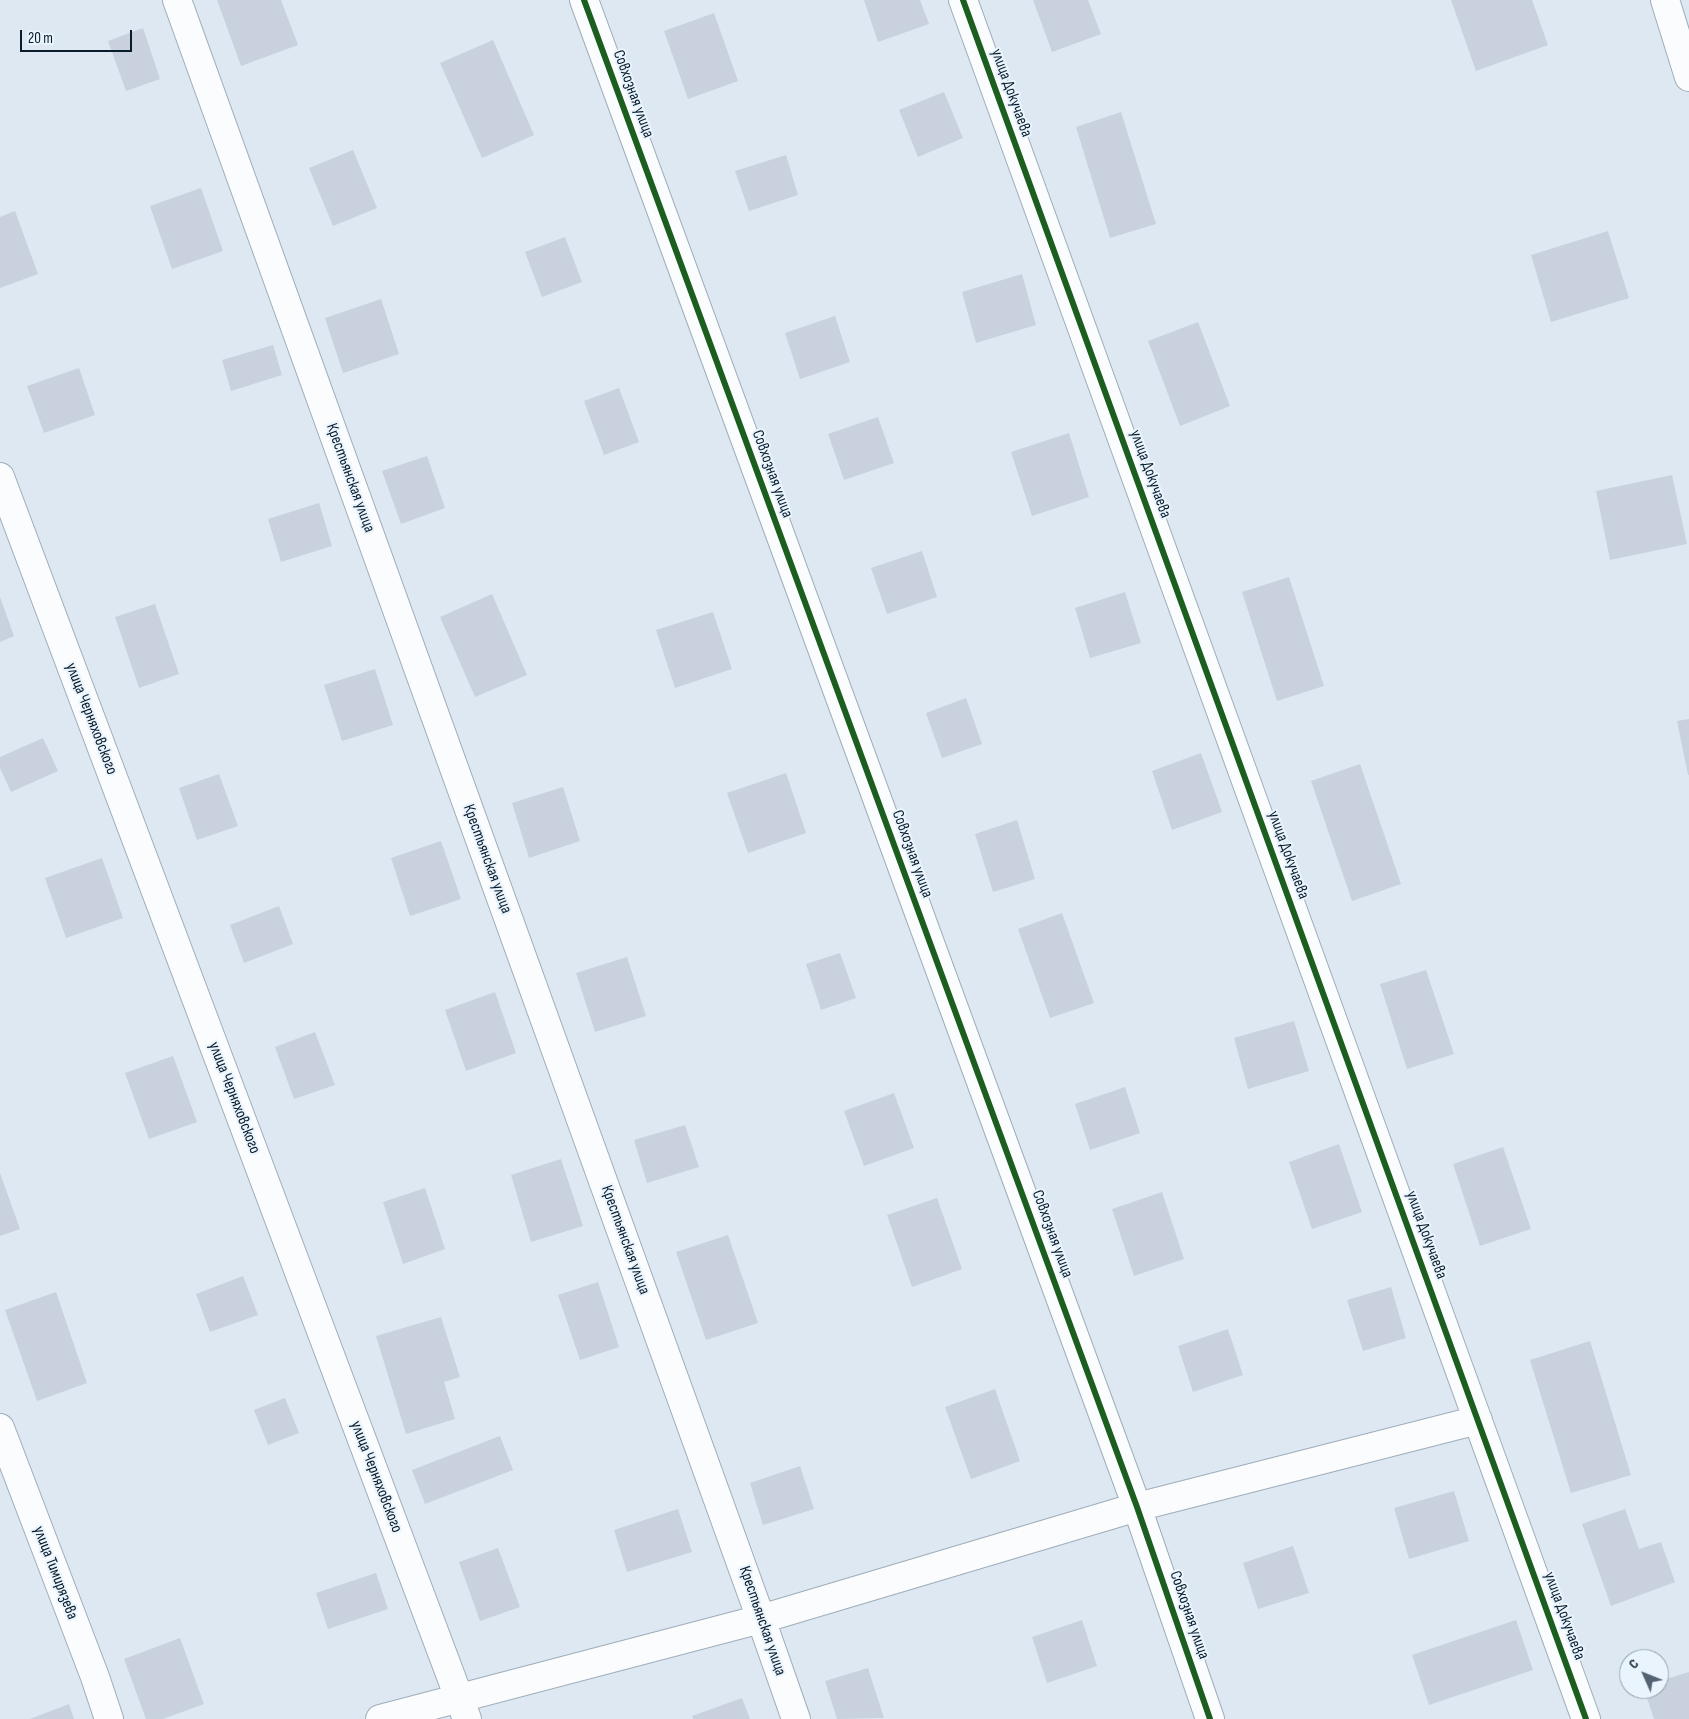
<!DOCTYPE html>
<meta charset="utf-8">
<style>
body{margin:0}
#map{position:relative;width:1689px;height:1719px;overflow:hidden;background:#dde8f2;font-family:"Sofia Sans Condensed",sans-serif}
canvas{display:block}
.north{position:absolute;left:1619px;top:1649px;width:50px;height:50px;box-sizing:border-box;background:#eaf4fd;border:1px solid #909ea9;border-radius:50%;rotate:314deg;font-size:14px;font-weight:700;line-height:20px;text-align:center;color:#091c2c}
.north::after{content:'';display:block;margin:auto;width:18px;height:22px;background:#536371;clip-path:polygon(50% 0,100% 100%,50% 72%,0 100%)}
.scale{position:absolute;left:20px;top:30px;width:112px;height:22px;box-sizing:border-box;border:2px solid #091c2c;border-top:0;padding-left:6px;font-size:15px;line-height:18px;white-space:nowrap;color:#091c2c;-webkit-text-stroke:4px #eaf4fd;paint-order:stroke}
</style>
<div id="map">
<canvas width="1689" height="1719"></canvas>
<div class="north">С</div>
<div class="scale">20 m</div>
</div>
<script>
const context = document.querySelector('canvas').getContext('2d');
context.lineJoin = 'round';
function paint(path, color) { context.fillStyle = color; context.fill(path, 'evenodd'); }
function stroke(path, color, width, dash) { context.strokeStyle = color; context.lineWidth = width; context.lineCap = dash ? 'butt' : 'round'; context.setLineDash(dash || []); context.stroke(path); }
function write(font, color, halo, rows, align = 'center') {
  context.font = font + ' "Sofia Sans Condensed",sans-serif'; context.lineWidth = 4; context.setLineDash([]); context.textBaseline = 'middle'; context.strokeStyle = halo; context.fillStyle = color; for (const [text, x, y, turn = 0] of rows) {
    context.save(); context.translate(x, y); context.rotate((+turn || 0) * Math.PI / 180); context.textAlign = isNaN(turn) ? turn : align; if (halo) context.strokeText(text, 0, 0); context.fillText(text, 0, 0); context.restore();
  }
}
paint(new Path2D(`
 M217,0H281L298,45L241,66Z
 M864,0H920L929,24L878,42Z
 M1033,0H1088L1101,34L1052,52Z
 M1451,0H1532L1548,45L1476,71Z
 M714,13L738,81L688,99L664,31Z
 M143,28L160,79L126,91L108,41Z
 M493,40L534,135L482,158L440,63Z
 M944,92L963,138L918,157L899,110Z
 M1121,112L1156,224L1110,238L1076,127Z
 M353,150L377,208L333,226L309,168Z
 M786,155L798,195L749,211L735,171Z
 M201,188L223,251L172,269L150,206Z
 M15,211L38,274L0,288V217Z
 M1608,231L1629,298L1551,322L1531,255Z
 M565,237L582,282L542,297L525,252Z
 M1022,274L1036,325L976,343L962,292Z
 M381,299L399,354L343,373L325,318Z
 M835,316L850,362L800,379L785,333Z
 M1198,322L1230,406L1180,426L1148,341Z
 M273,345L282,375L231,391L222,360Z
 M79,368L95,415L44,433L27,386Z
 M619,388L639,442L604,455L584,401Z
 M878,417L894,463L844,480L828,434Z
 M1069,433L1089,497L1032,516L1011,452Z
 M427,456L445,508L401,524L382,471Z
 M1672,475L1687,544L1610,560L1596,491Z
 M319,503L332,546L281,562L268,519Z
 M922,551L937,597L887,614L871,568Z
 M1289,577L1324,686L1277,701L1242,592Z
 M1125,592L1141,643L1090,658L1075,608Z
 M492,594L527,675L475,697L440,617Z
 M0,597L14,636L0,642Z
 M155,604L179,674L139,688L115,617Z
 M713,612L732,669L675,688L656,630Z
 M375,669L393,725L342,741L324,685Z
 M966,698L982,744L942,758L926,713Z
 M1689,719V775H1688L1677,721Z
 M43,738L58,771L11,792L0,768V757Z
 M1201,753L1222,812L1172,830L1152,771Z
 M1360,764L1401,884L1352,901L1311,781Z
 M786,773L806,833L748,853L727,793Z
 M219,774L238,826L197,840L179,788Z
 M563,787L580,841L529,858L512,803Z
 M1017,820L1035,879L993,892L975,834Z
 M441,841L461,899L410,916L391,858Z
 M102,858L123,918L66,938L45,878Z
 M279,906L293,944L244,963L230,925Z
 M1062,913L1094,1003L1050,1018L1018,929Z
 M840,953L856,998L821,1010L806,964Z
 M627,957L646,1016L595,1032L576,973Z
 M1426,970L1454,1054L1407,1069L1380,984Z
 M495,992L516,1053L466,1071L445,1010Z
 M1294,1021L1309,1071L1248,1089L1234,1038Z
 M315,1032L335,1085L294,1099L275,1047Z
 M173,1056L197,1122L149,1139L125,1073Z
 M1125,1087L1140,1133L1090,1150L1075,1104Z
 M894,1093L914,1148L864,1166L844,1111Z
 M685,1125L699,1167L647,1183L634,1140Z
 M1339,1144L1362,1212L1312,1229L1289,1162Z
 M1503,1147L1531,1229L1480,1246L1453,1164Z
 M561,1159L583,1226L531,1242L511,1175Z
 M0,1173L20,1229L0,1236Z
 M425,1188L445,1249L403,1264L383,1202Z
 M1162,1192L1184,1259L1134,1276L1112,1209Z
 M937,1198L962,1269L912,1287L887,1215Z
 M728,1235L758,1323L706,1340L676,1252Z
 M243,1276L258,1315L210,1332L196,1294Z
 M598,1282L619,1347L580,1360L558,1295Z
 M1391,1287L1406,1338L1363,1351L1347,1300Z
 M56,1292L87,1383L37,1401L5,1310Z
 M441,1317L460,1377L444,1382L455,1419L406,1434L376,1336Z
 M1228,1329L1243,1375L1193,1392L1178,1346Z
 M1590,1341L1631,1475L1571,1493L1530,1360Z
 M995,1389L1020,1461L971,1479L945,1407Z
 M285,1398L299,1433L268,1445L254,1410Z
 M500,1436L513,1470L425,1504L412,1470Z
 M800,1466L814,1509L763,1525L750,1483Z
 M1454,1491L1469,1541L1409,1559L1394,1508Z
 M678,1509L692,1552L627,1572L614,1530Z
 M1625,1509L1639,1549L1661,1542L1675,1582L1611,1606L1582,1524Z
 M1293,1546L1309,1593L1258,1609L1243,1563Z
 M498,1548L520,1607L480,1621L459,1562Z
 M376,1573L388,1609L328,1629L316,1593Z
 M1082,1620L1097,1666L1047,1683L1032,1637Z
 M1516,1620L1533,1670L1429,1705L1412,1655Z
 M180,1638L204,1704L163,1719H146L124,1659Z
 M868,1668L884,1718L837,1719L825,1681Z
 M1689,1672V1719H1654L1644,1689H1659V1681Z
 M742,1698L750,1719H693L692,1716Z
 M69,1704L74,1719H30Z`), '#c9d1de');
const minor = new Path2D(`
 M177,0L761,1619L796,1719
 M584,0L1137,1507L1210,1719
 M963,0L1586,1719
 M1665,0L1689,77
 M0,477L467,1719
 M0,1428L95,1677L109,1719
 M380,1719L761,1619L1137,1507L1478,1420`);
stroke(minor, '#9fadb9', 30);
stroke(minor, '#fafcfd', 28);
stroke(new Path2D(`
 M584,0L1137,1507L1210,1719
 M963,0L1586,1719`), '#1b5e20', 6);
write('16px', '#091c2c', '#eaf4fd', [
 ["улица Докучаева",1011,93,70],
 ["Совхозная улица",633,94,70],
 ["Совхозная улица",772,474,70],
 ["улица Докучаева",1150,474,70],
 ["Крестьянская улица",350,478,70],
 ["улица Черняховского",91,719,69],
 ["Совхозная улица",912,854,70],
 ["улица Докучаева",1288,855,70],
 ["Крестьянская улица",487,859,70],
 ["улица Черняховского",234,1098,69],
 ["Совхозная улица",1052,1234,70],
 ["улица Докучаева",1426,1235,70],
 ["Крестьянская улица",625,1240,70],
 ["улица Черняховского",376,1477,69],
 ["улица Тимирязева",55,1573,69],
 ["Совхозная улица",1189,1615,71],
 ["улица Докучаева",1564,1616,70],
 ["Крестьянская улица",762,1621,71]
]);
</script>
